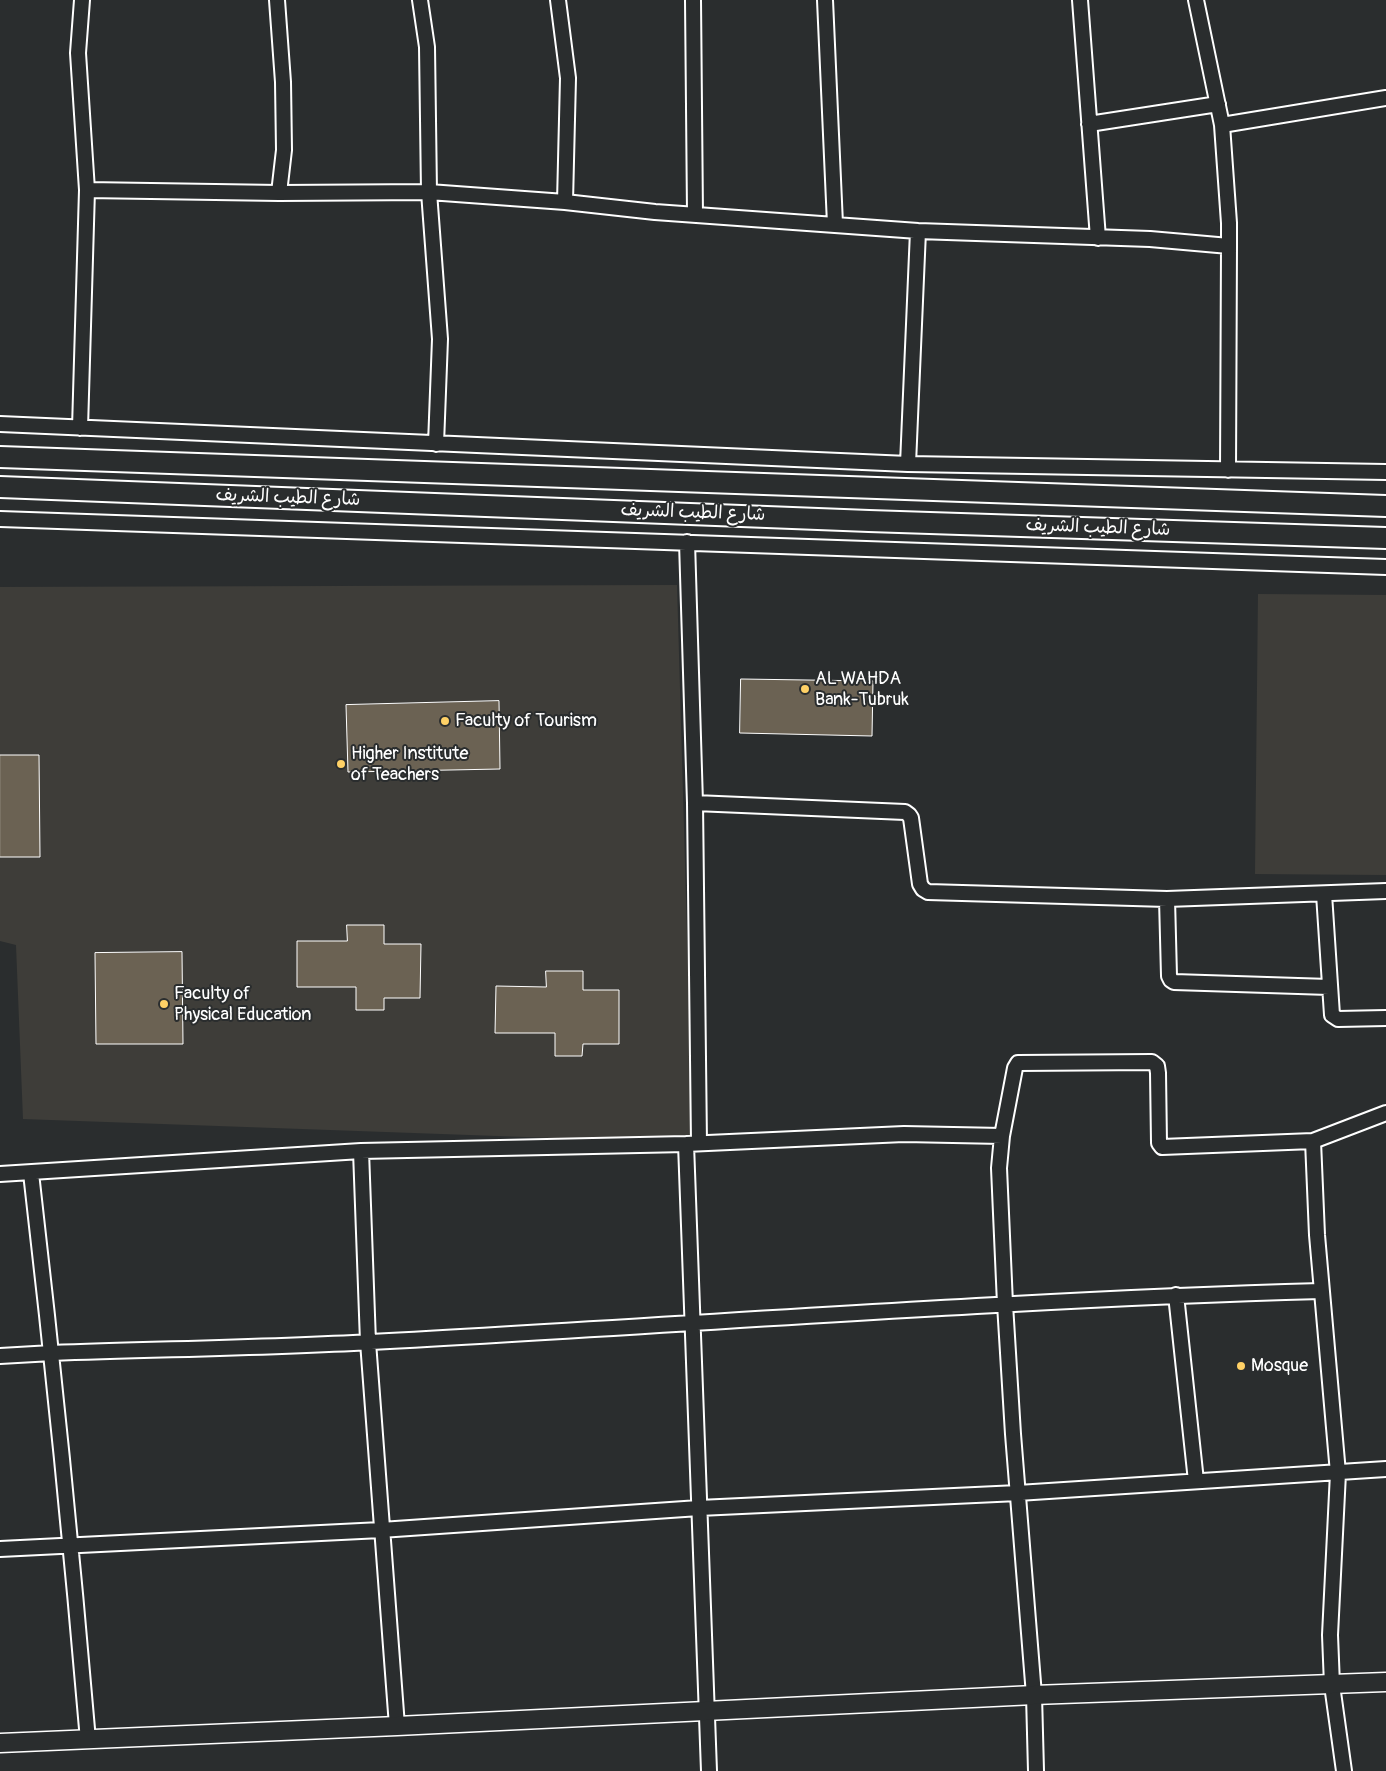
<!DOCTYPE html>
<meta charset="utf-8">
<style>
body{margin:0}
canvas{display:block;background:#2a2d2e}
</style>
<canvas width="1386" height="1771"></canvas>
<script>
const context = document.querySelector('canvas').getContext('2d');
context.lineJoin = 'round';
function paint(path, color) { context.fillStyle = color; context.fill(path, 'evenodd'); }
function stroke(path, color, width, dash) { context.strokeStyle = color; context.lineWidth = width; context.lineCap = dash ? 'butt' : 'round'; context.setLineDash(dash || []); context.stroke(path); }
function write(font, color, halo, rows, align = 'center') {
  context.font = font + ' Pangolin,"Playpen Sans Arabic",sans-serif'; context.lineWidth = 4; context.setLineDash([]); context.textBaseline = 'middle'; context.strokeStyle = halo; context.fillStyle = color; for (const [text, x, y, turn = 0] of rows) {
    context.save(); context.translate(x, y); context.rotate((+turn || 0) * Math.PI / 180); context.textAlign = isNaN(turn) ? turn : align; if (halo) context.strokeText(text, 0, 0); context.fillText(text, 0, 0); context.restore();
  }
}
paint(new Path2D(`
 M677,585L693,1143L23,1119L16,945L0,941V587Z
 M1258,594L1386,595V875L1255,874Z`), '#3e3d39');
const building = new Path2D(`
 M741,679L873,681L872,736L740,733Z
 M499,701L500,769L348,772L346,705Z
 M0,755H39L40,857H0Z
 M347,925H384V944H421L420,998H384V1010H356V987H297V941H347Z
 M182,952L183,1044H96L95,953Z
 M546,971H583V990H619V1044H583L582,1056H555V1033H495L496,986L546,987Z`);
paint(building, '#6b6253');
stroke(building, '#fff', 1);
const minor = new Path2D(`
 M82,0L78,53L87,190
 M277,0L283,82L284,150L279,193
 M420,0L427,47L429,192L440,339L436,444
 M558,0L568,78L565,202
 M693,0L695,214
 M825,0L835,224
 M1080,0L1098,238
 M1196,0L1222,125L1386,98
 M1089,124L1218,104
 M0,424L908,464L1386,472
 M80,428L87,190L279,193L429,192L565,202L655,212L918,231L1150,239L1229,246V223L1222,125
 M908,464L918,231
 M1228,470L1229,246
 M0,519L1386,567
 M687,542L695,803L699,1143
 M695,803L905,812L909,815L911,818L920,884L923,889L928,892L1167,899L1386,891
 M1324,894L1332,1015L1338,1019L1386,1018
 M1167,899L1169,976L1171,980L1174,982L1329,987
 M1002,1136L1015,1068L1018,1063L1152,1062L1157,1066L1158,1073L1159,1143L1162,1147L1313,1141
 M686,1144L709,1771
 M361,1151L368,1342L397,1726
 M31,1173C53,1362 72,1551 88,1740
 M0,1174L361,1151L686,1144L904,1134L1002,1136L999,1168L1005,1304L1013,1434L1034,1695L1036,1771
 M1176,1295L1196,1481
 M0,1356L52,1353C158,1349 265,1348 371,1342C688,1325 1004,1300 1321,1291
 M0,1549L381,1530L699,1508L1018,1493L1386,1469
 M1344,1771L1332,1685L1330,1635L1338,1473L1317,1235L1313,1141L1386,1113`);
const tertiary = new Path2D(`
 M0,1743L397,1726L1034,1695L1386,1682`);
const secondary = new Path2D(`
 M0,457L1386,506
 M0,487L869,521L1386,538`);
stroke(minor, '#fff', 18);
stroke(tertiary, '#fff', 21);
stroke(secondary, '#fff', 24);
stroke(minor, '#2a2d2e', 14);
stroke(tertiary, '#2a2d2e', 18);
stroke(secondary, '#2a2d2e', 20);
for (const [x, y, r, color] of [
 [805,689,5,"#ffd166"],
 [445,721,5,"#ffd166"],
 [341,764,5,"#ffd166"],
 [164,1004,5,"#ffd166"],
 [1241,1366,5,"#ffd166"]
]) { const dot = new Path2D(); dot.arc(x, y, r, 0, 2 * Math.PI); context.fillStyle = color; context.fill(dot); stroke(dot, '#2a2d2e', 2); }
write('18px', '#fff', '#2a2d2e', [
 ["شارع الطيب الشريف",288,498,2],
 ["شارع الطيب الشريف",693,513,2],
 ["شارع الطيب الشريف",1098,528,2]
]);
write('18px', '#fff', '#2a2d2e', [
 ["AL WAHDA",815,679],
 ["Bank-Tubruk",815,700],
 ["Faculty of Tourism",455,721],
 ["Higher Institute",351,754],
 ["of Teachers",351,775],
 ["Faculty of",174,994],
 ["Physical Education",174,1015],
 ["Mosque",1251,1366]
], 'left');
</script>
